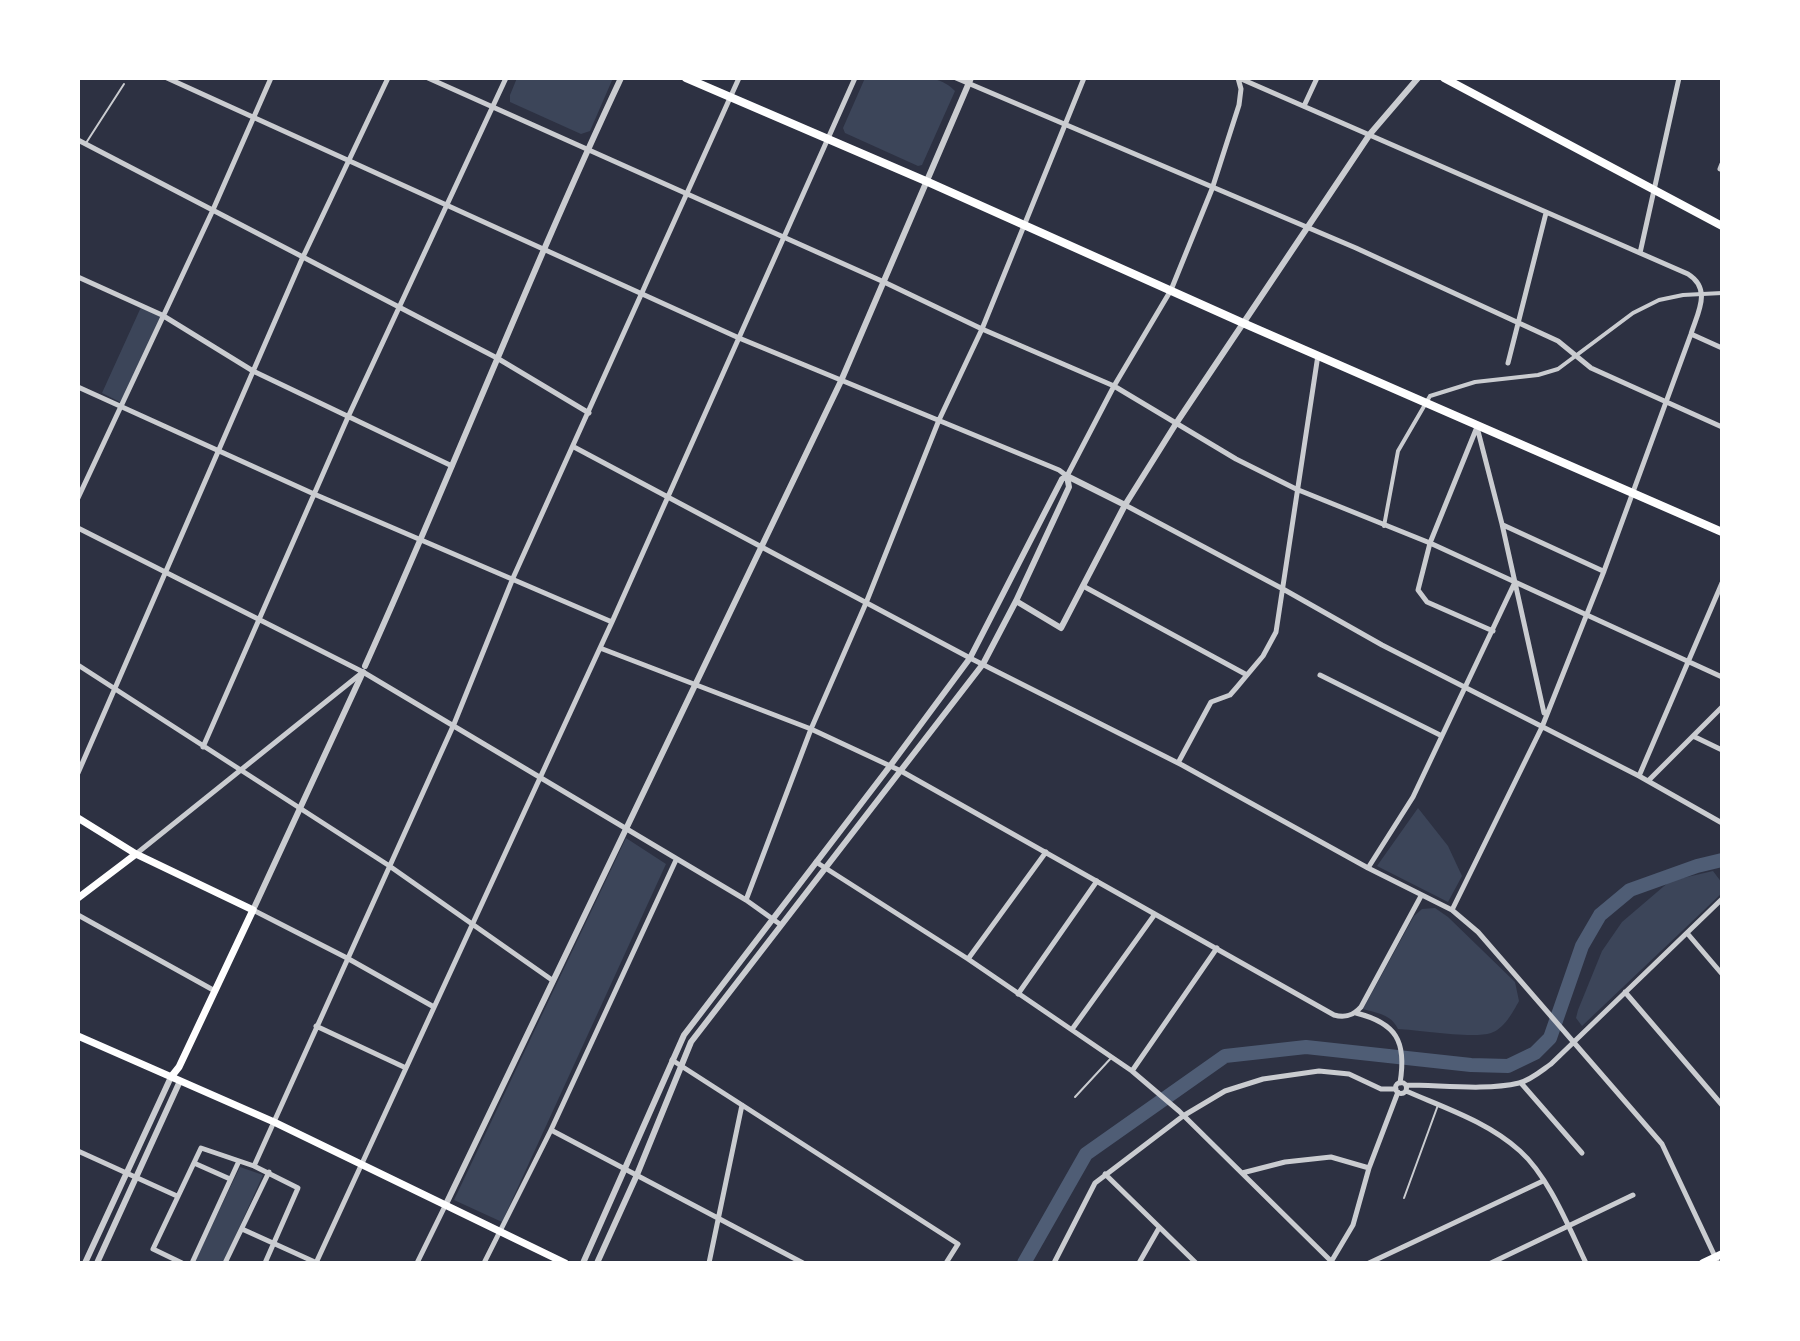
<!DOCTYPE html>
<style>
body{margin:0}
#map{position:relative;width:1800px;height:1341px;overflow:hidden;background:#2d3142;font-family:"Noto Serif",serif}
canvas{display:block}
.frame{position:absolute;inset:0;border:80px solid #fff;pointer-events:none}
</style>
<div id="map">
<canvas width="1800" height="1341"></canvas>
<div class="frame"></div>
</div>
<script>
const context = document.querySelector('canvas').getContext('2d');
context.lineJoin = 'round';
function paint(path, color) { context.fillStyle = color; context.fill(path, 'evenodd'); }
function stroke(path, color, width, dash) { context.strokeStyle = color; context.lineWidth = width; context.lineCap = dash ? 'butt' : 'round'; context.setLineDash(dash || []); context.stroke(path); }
paint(new Path2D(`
 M517,78H613L590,131L581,134L510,102V95Z
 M865,78C891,78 936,69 955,91L922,165L918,166L845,133L843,128Z
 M142,305L161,316L122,403L102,393Z
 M1418,808L1448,846L1462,876L1448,902L1377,866Z
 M626,838L666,864L502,1222L454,1200Z
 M1713,871L1722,883V893L1582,1026L1576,1018L1578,1010L1602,951L1622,922L1670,881Z
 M1435,908L1448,917L1515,982L1519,1001C1513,1012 1504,1029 1491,1033C1473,1039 1419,1030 1398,1029C1391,1014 1377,1013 1363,1009L1414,916L1422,909Z
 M240,1167L263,1175L223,1263H194Z`), '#3c4559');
stroke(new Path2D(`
 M1024,1263L1086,1154L1225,1056L1306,1047L1471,1065L1508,1066L1535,1053L1550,1038L1582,946L1600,915L1630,890L1697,866L1722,860`), '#4f5d75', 14);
stroke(new Path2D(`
 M86,143L124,84
 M1075,1097L1112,1057
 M1404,1198L1438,1105`), '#caccd0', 2);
stroke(new Path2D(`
 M1384,526L1398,451L1430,396L1475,382L1538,375L1558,369L1633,313L1659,300L1683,295L1722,293`), '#caccd0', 4);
stroke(new Path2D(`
 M167,78L739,338L1059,470L1067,476L1114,386L1171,290L1212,189L1239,105L1241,89L1238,78
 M428,78L884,282L982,329L1114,386L1236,459L1296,489L1430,543L1722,677
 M956,78L1356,248L1558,341L1591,368L1722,427
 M1239,78L1688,274C1712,289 1698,312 1691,334L1604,571L1542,727L1452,910
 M1304,106L1317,78
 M78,140L497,358L589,413
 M1720,169L1722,164
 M1640,253L1679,78
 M78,277L162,315L253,371L452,466
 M1691,334L1722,348
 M1508,363L1546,213
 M78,387L314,494L612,622
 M1477,427L1502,524L1544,713
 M1477,427L1430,543L1418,590L1427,602L1493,631
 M574,447L970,658L1182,765L1368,868L1452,910L1478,932L1662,1144L1718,1263
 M78,498L212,212L271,78
 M1125,505L1283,589L1382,645L1639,776L1722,823
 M1503,525L1603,571
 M78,528L363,672L746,900L781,925
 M1083,586L1247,675
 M600,648L811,729L901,771L1334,1015C1345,1018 1353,1016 1361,1007L1421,896
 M78,665L388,865L552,980
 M1320,675L1442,736
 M1693,736L1722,750
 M203,747L348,417L506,78
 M1178,763L1211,702L1230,695L1237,687L1263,656L1276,632L1318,355
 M78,773L302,259L388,78
 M1639,776L1722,583
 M1648,781L1722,707
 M136,854L363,672
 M816,862L968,959L1132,1071L1179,1111L1333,1263
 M1368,868L1413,797L1515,582
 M746,900L811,729L866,603L939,420L982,329L1084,78
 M253,910L347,958L434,1007
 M78,915L215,991
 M1687,933L1722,974
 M968,959L1046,852
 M1625,992L1722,1105
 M1018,994L1097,881
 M1356,1013C1396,1023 1407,1041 1400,1083
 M316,1026L406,1068
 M1073,1028L1155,914
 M672,1060L958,1244L946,1263
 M1132,1071L1217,948
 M1395.5 1088a5.5 5.5 0 1 1 11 0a5.5 5.5 0 1 1-11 0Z
 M1521,1083L1582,1153
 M1406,1085C1441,1085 1485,1091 1519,1083C1531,1080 1541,1071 1551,1064L1722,899
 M1406,1091C1445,1108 1488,1122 1520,1151C1549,1177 1569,1228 1586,1263
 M551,1130L803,1263
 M78,1151L177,1196
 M194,1163L230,1179
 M254,1166L454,724L513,578L739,78
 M1242,1173L1285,1162L1331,1157L1369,1168
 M1105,1174L1196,1263
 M242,1229L317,1263
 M1331,1262L1353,1225L1369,1168L1398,1092
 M182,1263L153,1249L201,1148L254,1166L298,1188L265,1263
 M192,1263L239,1161
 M225,1263L269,1172
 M316,1263L612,622L855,78
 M417,1263L446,1204
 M484,1263L551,1130L676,860
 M709,1263L742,1105
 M1054,1263L1095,1183L1183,1116L1225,1091L1263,1079L1319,1071L1349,1074L1381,1089H1396
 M1139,1263L1159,1228
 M1369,1263L1543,1181
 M1491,1263L1633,1195`), '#caccd0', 5);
stroke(new Path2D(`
 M1067,476L1125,505
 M1016,601L1061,628L1125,505L1177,422L1370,134L1418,78
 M365,666C453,471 530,272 621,78
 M253,910L363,672
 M446,1204L841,381L971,78
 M85,1263L171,1077
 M97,1263L180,1081
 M583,1263L684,1035L890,766L970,658L1062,479L1067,476
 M597,1263L636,1177L691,1042L983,664L1016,601L1069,487L1067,476`), '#caccd0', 6);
stroke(new Path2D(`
 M78,818L136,854L253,910L179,1067L171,1077
 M78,898L136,854
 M78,1036L274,1122L565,1263`), '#fff', 7);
stroke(new Path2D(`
 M686,78L928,182L1243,323L1722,532
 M1444,78L1722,226`), '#fff', 8);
stroke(new Path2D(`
 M1703,1263L1722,1254`), '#fff', 8);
</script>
